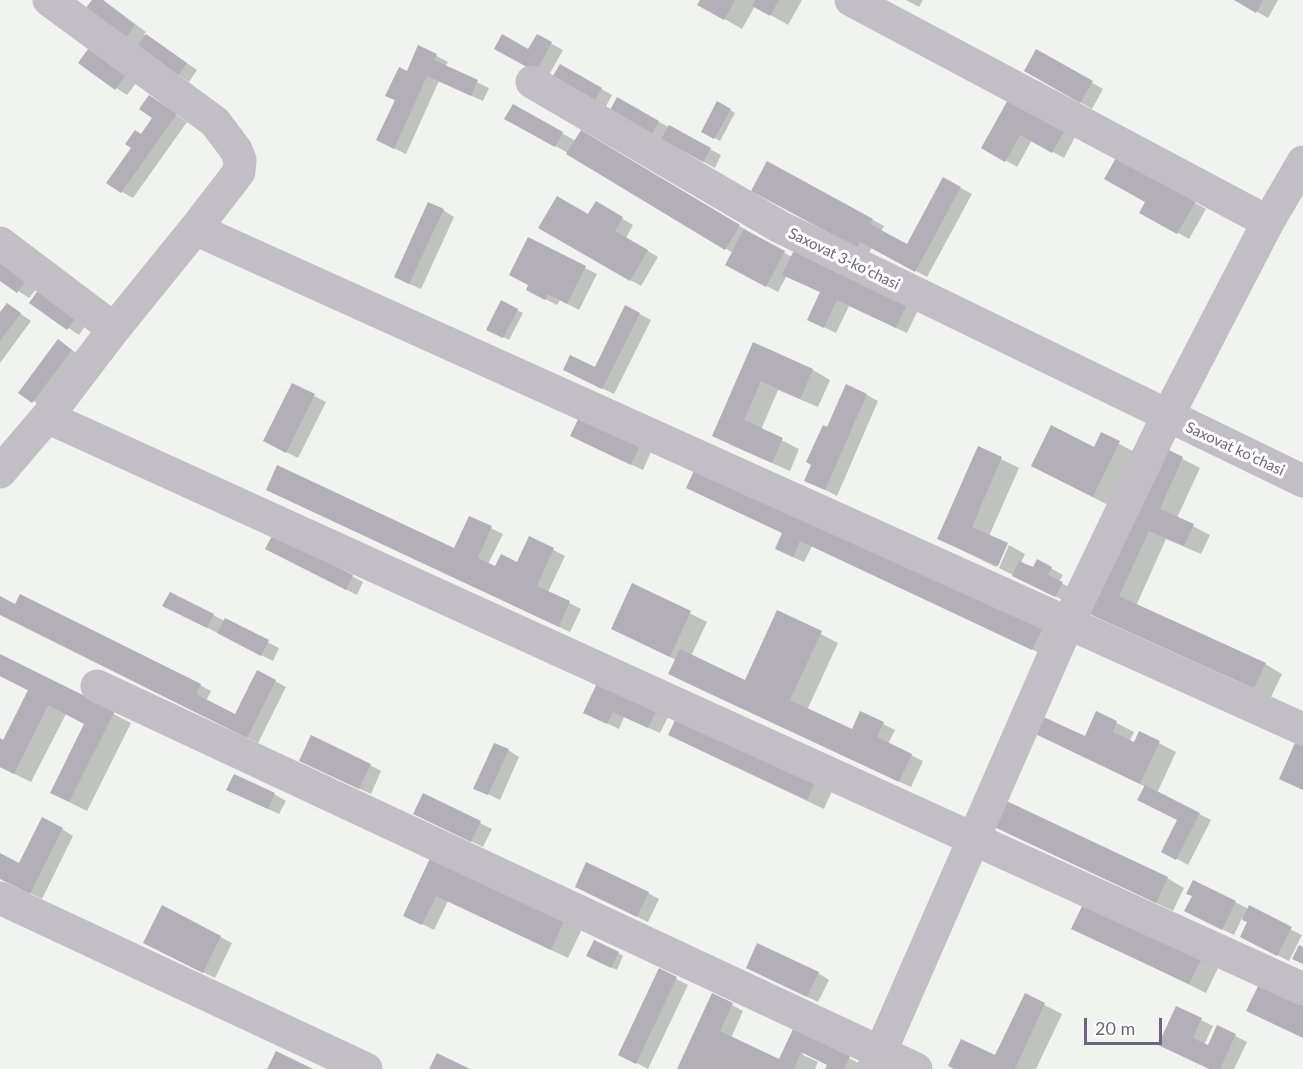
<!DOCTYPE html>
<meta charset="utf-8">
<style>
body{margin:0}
#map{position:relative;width:1303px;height:1069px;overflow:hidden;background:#f0f3ef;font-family:Lato,sans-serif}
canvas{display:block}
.scale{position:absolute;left:1084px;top:1018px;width:78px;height:27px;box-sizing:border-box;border:3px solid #6f647e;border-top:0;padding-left:8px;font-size:18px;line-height:21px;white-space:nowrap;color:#6f647e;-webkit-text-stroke:4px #fff;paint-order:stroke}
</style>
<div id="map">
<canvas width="1303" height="1069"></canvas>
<div class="scale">20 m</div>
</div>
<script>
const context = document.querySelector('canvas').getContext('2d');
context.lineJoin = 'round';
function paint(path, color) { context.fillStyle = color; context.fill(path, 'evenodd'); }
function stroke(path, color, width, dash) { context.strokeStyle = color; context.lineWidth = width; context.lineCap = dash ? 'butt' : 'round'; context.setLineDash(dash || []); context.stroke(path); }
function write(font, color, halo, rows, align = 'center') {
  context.font = font + ' Lato,sans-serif'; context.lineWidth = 6; context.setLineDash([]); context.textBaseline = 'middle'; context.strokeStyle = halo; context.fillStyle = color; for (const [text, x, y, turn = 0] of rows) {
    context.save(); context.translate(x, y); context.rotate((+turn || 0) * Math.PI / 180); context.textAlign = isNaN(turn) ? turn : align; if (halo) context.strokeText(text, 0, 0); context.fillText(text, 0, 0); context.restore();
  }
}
paint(new Path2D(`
 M93,0H102L107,3L146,32L144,34L197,70L189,82L126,38Z
 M701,0H802L788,25L755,6L742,29L699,4Z
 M906,0H923L919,7Z
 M1237,0H1278L1268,18Z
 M537,36L563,50L548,77L496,48L529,51Z
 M419,47L448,62L445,67L489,88L483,101L439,81L406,154L389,146L396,101L387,96L408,72Z
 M88,51L136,83L127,95L116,88Z
 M1037,51L1103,89L1092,109L1026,71Z
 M560,66L612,95L605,108L553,79Z
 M150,96L187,122L133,198L122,192L142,136L154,118Z
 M618,100L721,155L715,168L611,112Z
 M1009,100L1075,137L1064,158L1032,140L1017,167L983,147Z
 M718,103L735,113L720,141L703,131Z
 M513,106L576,141L581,132L751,233L750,234L792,257L918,310L907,333L849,306L836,333L820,325L821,293L787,275L778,292L738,271L733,253L568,153L506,118Z
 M1117,158L1206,209L1189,239L1141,212L1147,202Z
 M768,163L884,226L881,232L907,246L944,179L972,194L927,277L872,247L869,253L764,196Z
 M596,203L633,225L626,238L658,257L641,286L540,228L589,216Z
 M443,210L454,217L421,289L407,283Z
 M528,239L597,274L579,310L560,300L557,305L539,296L530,285Z
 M0,260L38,287L29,298L0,279Z
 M501,302L523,313L509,340L493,332Z
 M31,303L87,323L79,335Z
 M8,305L31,321L0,363V315Z
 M626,307L651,320L614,394L576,376L595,369Z
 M59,341L82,357L44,408L20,392Z
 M754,344L813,370L830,380L818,407L778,390L761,430L799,449L790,471L731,445L714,435Z
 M293,385L326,402L298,458L276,447Z
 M867,395L878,401L837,496L806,480L828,429Z
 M1101,434L1136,453L1110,506L1032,466L1094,449Z
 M583,442L653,447L643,470Z
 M1159,447L1200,468L1177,518L1210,535L1201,554L1166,539L1136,606L1265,664L1282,674L1271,697L1102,620L1085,611Z
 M979,448L1019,468L989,536L1006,544L996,567L939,539Z
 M268,490L455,550L470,518L503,534L488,564L496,568L518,564L530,538L565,556L548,592L581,609L570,632Z
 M784,533L1054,633L1044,655L812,546L804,562L788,555L777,548Z
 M1009,545L1025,554L1021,563L1034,569L1038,561L1063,575L1059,582L1073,589L1067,602L999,568Z
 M278,555L352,576L363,582L357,595Z
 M633,585L707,622L691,656L745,682L778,612L838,643L807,710L852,732L861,713L895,730L888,744L923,761L911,787L687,683L670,674L676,660L613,629Z
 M0,598L200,685L211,691L206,701L236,716L275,681L286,687L258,743L0,614Z
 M176,612L213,615L279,648L273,661Z
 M0,655L131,723L87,811L69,802L86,724L66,714L31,782L0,767V740L4,742L29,691L0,676Z
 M600,679L670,713L660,733L624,717L619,729L596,718Z
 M1097,713L1134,732L1129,742L1135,744L1140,733L1176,752L1157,793L1211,820L1188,865L1163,851L1178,820L1146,787L1031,731L1085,738Z
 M679,716L832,791L824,809L687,744Z
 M508,750L519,757L500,800L475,788Z
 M370,765L381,771L371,794L312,767Z
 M274,794L286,801L279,814L240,796Z
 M423,795L492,829L483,847L415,814Z
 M988,823L1167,878L1184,888L1173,911L1005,832Z
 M62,829L73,836L42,899L0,878V855L20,865Z
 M433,856L582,929L568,958L448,901L434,930L416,921Z
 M1194,882L1302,935L1289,961L1253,943L1249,922L1242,918L1234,935L1197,917Z
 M588,893H648L659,899L648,922Z
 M163,907L232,943L215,978L156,949Z
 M1073,928L1201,959L1218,968L1206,993Z
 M618,953L623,956L617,970L593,959Z
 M659,970L688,985L648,1069L631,1060Z
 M818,973L829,980L818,1002L759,974Z
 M1025,995L1062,1014L1036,1069H956L996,1057Z
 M732,1005L743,1011L731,1038L779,1061L794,1031L849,1058L866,1067L865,1069H833L834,1066L803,1051V1055L818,1062L815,1069H678Z
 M1177,1008L1213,1026L1204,1045L1208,1047L1218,1027L1247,1042L1234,1069H1210Z`), '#0003');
paint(new Path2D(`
 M92,0H103L135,25L125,39L85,9Z
 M700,0H735L724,20L697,5Z
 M755,0H779L770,16L752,6Z
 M1234,0H1263L1256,13Z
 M146,34L187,63L177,77L136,48Z
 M502,34L528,49L537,34L552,42L536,72L494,49Z
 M418,45L437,54L434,60L478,80L471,96L427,76L394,149L376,140L395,100L385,96L399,67L407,71Z
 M88,49L126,75L115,90L78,63Z
 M1036,49L1093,81L1080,103L1024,71Z
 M560,64L602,88L594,102L551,79Z
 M149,95L177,114L121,193L106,183L131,148L125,144L135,130L141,134L152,118L139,109Z
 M617,97L659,121L651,136L609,112Z
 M1009,98L1065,130L1052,153L1020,135L1005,162L981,148Z
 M717,101L731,109L714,139L701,132Z
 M513,104L563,132L555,147L504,119Z
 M669,125L711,148L703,162L661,139Z
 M581,130L740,225L725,250L566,154Z
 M1117,156L1196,201L1177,234L1139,213L1145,202L1104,179Z
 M767,161L873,219L870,224L907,244L943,177L961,187L915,272L860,242L857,248L751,191Z
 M557,196L588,214L596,201L623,217L615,231L648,250L630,281L538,228Z
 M428,202L444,209L409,284L394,277Z
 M744,229L785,251L766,287L725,265Z
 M528,237L586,266L567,304L548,294L545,300L526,290L528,285L509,275Z
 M795,248L908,302L896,328L837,300L824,328L807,320L820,292L782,275Z
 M0,260L27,279L17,293L0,281Z
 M39,289L77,316L67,330L29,303Z
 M501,300L518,309L503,338L486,330Z
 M7,303L21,313L0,341V312Z
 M625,305L640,313L602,389L563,370L570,355L595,367Z
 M58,339L72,350L32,403L18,393Z
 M753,342L813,369L800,399L761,381L744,420L783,438L772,463L712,436Z
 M292,383L315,394L286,453L263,441Z
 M846,384L867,394L825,490L804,481L811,465L806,462L823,425L827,427Z
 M582,411L643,439L631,465L570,436Z
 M1051,425L1094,447L1101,432L1120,441L1093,497L1031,466Z
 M1159,445L1183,457L1160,509L1194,524L1184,546L1149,531L1119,596L1266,663L1254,688L1083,611Z
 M978,446L1002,457L972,527L1008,543L998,566L937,539Z
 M698,462L1044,625L1032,650L800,541L793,557L775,549L782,533L686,488Z
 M277,465L454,548L469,516L492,526L478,558L495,566L501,554L517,562L529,536L554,548L537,586L570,601L559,627L266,490Z
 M273,534L353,575L346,590L265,549Z
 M1037,559L1052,567L1048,575L1063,582L1055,597L1012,576L1019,561L1033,567Z
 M632,583L691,611L670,657L611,629Z
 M170,592L214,614L207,628L162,606Z
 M20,594L201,684L196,694L235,714L257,670L276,680L247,738L0,615V596L15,604Z
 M777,610L822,631L790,700L852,729L860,711L884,722L877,737L912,754L899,782L668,674L680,649L745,680Z
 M225,618L269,640L261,656L217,633Z
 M0,654L115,711L69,802L50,793L84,724L48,705L14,774L0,767V738L3,740L28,690L0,676Z
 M600,677L659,705L648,728L613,712L607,724L583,713Z
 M1096,711L1117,721L1113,732L1134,742L1139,731L1160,741L1140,784L1029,731L1037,714L1085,736Z
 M678,714L816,780L807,800L668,735Z
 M311,735L371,764L359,789L299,761Z
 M494,743L509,749L488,795L473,789Z
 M1295,743L1303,746V790L1279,779Z
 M234,774L275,793L268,809L226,790Z
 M1145,785L1200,813L1176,860L1161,852L1177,820L1137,800Z
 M423,793L481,821L471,842L413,814Z
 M998,797L1168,877L1156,903L986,823Z
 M42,817L63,828L30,894L0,879V853L19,863Z
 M432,854L566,917L551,950L436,896L422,925L403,916Z
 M586,862L649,892L637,917L575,887Z
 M1193,880L1236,901L1222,930L1184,911L1192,896L1186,894Z
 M1084,902L1202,957L1189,984L1071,929Z
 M162,905L221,936L203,973L143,943Z
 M1249,905L1292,927L1277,956L1240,937L1247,922L1242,920Z
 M594,940L619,952L611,968L586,956Z
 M757,943L819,972L807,997L746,968Z
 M1299,945L1303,947V964L1292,959Z
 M659,968L677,977L636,1064L618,1055Z
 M1259,984L1303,1005V1038L1246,1011Z
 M712,993L733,1003L720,1031L779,1059L793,1029L850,1056L844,1069H825L827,1065L801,1052L794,1069H677Z
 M1025,993L1045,1003L1015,1069H954L948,1066L961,1039L995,1055Z
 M1176,1006L1202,1018L1193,1038L1208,1045L1217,1025L1236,1034L1220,1069H1209L1158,1045Z
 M276,1051L313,1069H267Z
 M437,1053L470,1069H429Z`), '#b2afb8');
stroke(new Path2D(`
 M49,0L215,122L236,150L240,160L239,172L195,229
 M851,0L1268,222
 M532,82L780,227L1303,481
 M0,243L114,329
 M47,417L1303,989
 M0,472L47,417L114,329L195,229L1303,729
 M97,686L916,1069
 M0,898L366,1069
 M873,1069L1068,623L1167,417L1268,222L1303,162`), '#c1bec5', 33);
write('15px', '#6f647e', '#fff', [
 ["Saxovat 3-koʻchasi",844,259,26],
 ["Saxovat koʻchasi",1235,449,25]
]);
</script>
